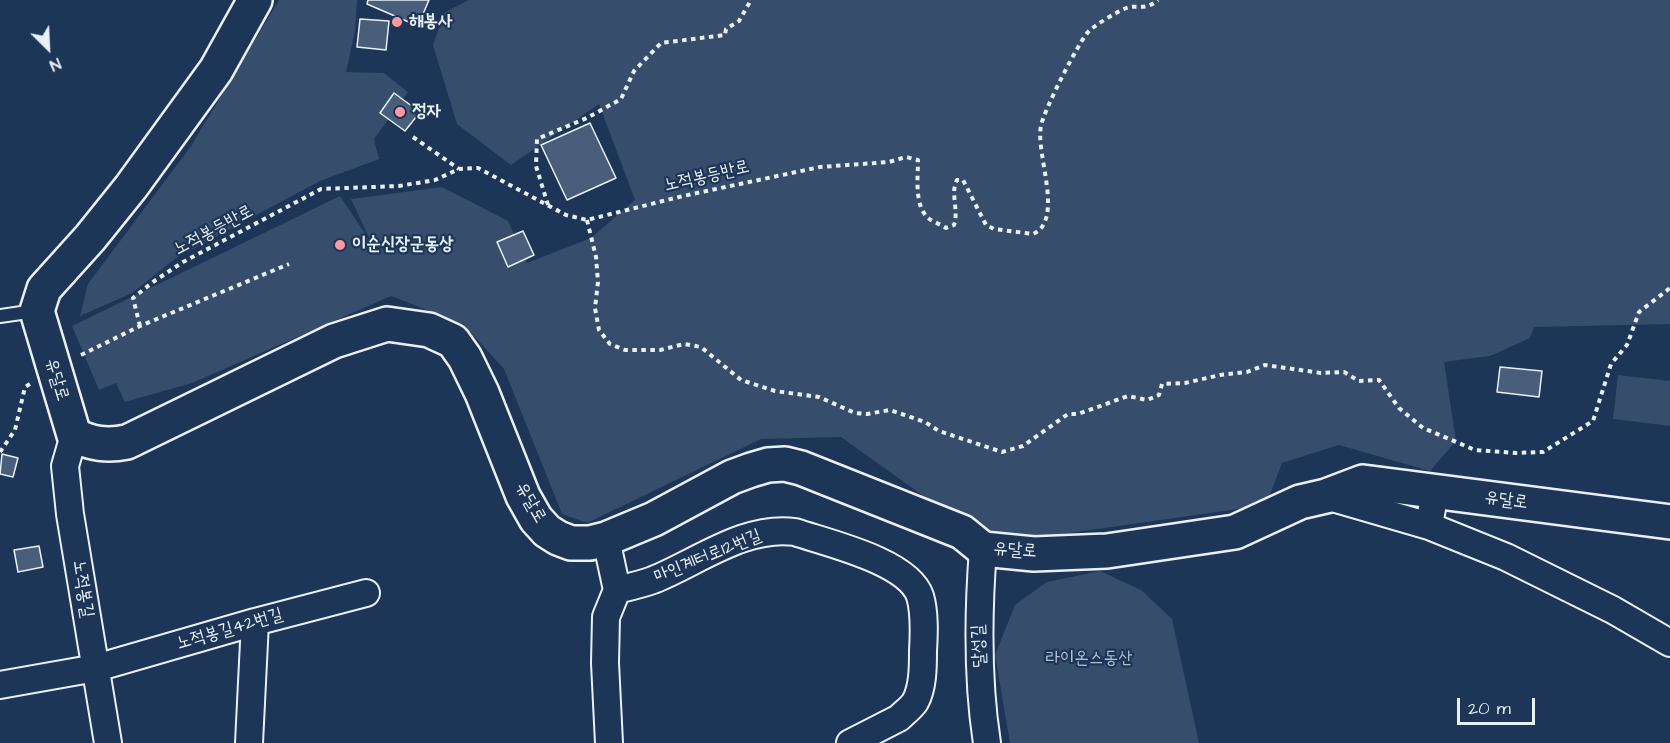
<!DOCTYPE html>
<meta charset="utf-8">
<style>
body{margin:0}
#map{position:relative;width:1670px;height:743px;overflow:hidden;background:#1d3557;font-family:"Architects Daughter",sans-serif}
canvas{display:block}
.north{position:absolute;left:18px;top:18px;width:60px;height:60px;-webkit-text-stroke:4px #1d3557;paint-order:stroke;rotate:156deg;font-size:16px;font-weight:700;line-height:24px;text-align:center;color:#e8f1f8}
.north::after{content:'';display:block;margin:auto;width:21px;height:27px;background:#e8f1f8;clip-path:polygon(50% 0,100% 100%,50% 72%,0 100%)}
.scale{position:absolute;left:1457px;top:698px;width:78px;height:27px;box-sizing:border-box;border:3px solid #e8f1f8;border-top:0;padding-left:8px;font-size:18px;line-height:21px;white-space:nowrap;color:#e8f1f8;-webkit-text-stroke:4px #1d3557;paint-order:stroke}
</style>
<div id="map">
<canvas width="1670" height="743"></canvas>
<div class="north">N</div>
<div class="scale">20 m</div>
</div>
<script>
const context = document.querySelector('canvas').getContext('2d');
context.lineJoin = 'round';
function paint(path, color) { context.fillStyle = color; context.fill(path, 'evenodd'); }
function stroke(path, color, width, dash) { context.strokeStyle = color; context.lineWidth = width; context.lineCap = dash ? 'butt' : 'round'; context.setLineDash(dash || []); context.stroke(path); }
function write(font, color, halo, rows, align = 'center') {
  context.font = font + ' "Architects Daughter","Poor Story",sans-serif'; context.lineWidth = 4.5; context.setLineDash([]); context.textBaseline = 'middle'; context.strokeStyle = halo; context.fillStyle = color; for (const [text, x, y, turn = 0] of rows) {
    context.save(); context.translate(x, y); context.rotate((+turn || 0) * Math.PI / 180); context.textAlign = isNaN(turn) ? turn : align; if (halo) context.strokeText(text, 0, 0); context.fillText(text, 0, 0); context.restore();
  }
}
paint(new Path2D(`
 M279,0H357L355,31L346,72L384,73L408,92L374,139L379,159L320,181L176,258L132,293L80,316L88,284L191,146Z
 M469,0H1670V324L1534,327L1530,338L1490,356L1444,362L1456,441L1430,471L1339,445L1282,463L1266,505L1020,540L982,532L947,513L841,437L761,439L587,523L562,514L504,369L463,324L391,296L192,383L125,402L116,383L99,390L72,326L340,196L372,244L351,199L442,187L508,221L527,263L591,238L635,200L599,104L511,165L457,124L433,45L444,13Z
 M1618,375L1670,381V426L1613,419Z
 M1100,571L1141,590L1172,619L1199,743H1010L995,655L1015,605L1047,582Z`), '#374d6c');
const building = new Path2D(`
 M368,0H429L418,26L367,4Z
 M360,19L389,21L386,50L357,47Z
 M394,93L420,112L405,131L380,113Z
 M590,123L616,178L567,200L541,145Z
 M523,231L534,255L508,267L497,242Z
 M1500,367L1542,371L1539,397L1497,392Z
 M2,454L18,458L13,477L0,474Z
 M39,546L43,567L18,572L14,550Z`);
paint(building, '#495e7a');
stroke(building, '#e8f1f8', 1.5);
const lane = new Path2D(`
 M0,316L35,311`);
const street = new Path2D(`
 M74,435L65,466L70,514L108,743
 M1435,491L1429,526L1506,557L1613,610L1670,643
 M1326,496L1429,526
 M606,539L617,590L606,617L605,663L609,743
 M983,549C978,614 977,679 987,743
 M617,590C629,587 642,584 653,580C698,562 745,525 795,532C827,543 908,561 920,596C925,613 924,634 923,651C923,667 923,688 915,702C911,708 904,713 899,718L850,743
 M0,685L96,668L255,622L366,593
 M249,743L255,622`);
const secondary = new Path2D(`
 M255,0L216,70L131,187L90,238L44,289L37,311L74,435C92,444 107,446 127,442L334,341L387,324L429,330L453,341L465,358L482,393L523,496L536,519L547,531L558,538L571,543H590L606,539L654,519L732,477L751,470L768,465L785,464L801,468L962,532L983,549L1034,554L1107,551L1235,532L1300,502L1326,496L1363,482L1670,522`);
stroke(lane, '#e8f1f8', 16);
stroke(street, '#e8f1f8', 30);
stroke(secondary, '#e8f1f8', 38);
stroke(new Path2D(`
 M413,137L459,169
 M548,205L536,166L537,139L587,118L621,99L634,71L661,43L725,35L726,29L739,21L751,0
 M587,220L596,257L598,282L595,308L599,330L610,344L625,350H660L684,344L701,347L741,380L775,391L819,397L855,413L867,414L890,410L925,422L939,431L1002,452L1023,446L1068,414H1078L1128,396L1147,400L1159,395L1162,384L1185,383L1220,375L1247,372L1265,365L1321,373L1344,372L1359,381L1379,380L1399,408L1423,428L1475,450L1516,453L1543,452L1593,421L1611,364L1627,345L1639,312L1670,288
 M140,326L133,298L153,282L183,262L321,189L399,186L435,180L459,169L478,168L566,215L587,220L683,196L820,167L889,162L906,157L918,160C918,177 914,205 928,218C933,222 940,224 946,228L954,225C959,211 950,192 957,180H963L986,225L994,229L1033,234C1065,220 1035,153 1041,126C1043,112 1079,41 1089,31C1095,25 1115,13 1124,9C1137,3 1144,12 1158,0
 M81,355L140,326L289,264
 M0,452L15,430L25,387L30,384`), '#e8f1f8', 4, [4.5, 4.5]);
stroke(lane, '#1d3557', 12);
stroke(street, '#1d3557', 26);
stroke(secondary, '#1d3557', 33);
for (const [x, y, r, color] of [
 [397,22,6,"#ff9aa2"],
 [400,112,6,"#ff9aa2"],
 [340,245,6,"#ff9aa2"]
]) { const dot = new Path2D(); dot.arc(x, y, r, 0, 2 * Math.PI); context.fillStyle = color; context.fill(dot); stroke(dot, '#1d3557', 2); }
write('bold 18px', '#e8f1f8', '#1d3557', [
 ["해봉사",409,22],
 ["정자",412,112],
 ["이순신장군동상",352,245]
], 'left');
write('18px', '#e8f1f8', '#1d3557', [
 ["노적봉등반로",707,177,-13],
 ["노적봉등반로",214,231,-28],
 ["유달로",56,380,73],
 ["유달로",1506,501,8],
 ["유달로",530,503,60],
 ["유달로",1015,551,4],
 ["마인계터로12번길",708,557,-22],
 ["노적봉길",82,589,81],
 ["노적봉길42번길",230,630,-16],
 ["달성길",980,646,-92]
]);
write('18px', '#b3c0ce', '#1d3557', [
 ["라이온스동산",1089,659]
]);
</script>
